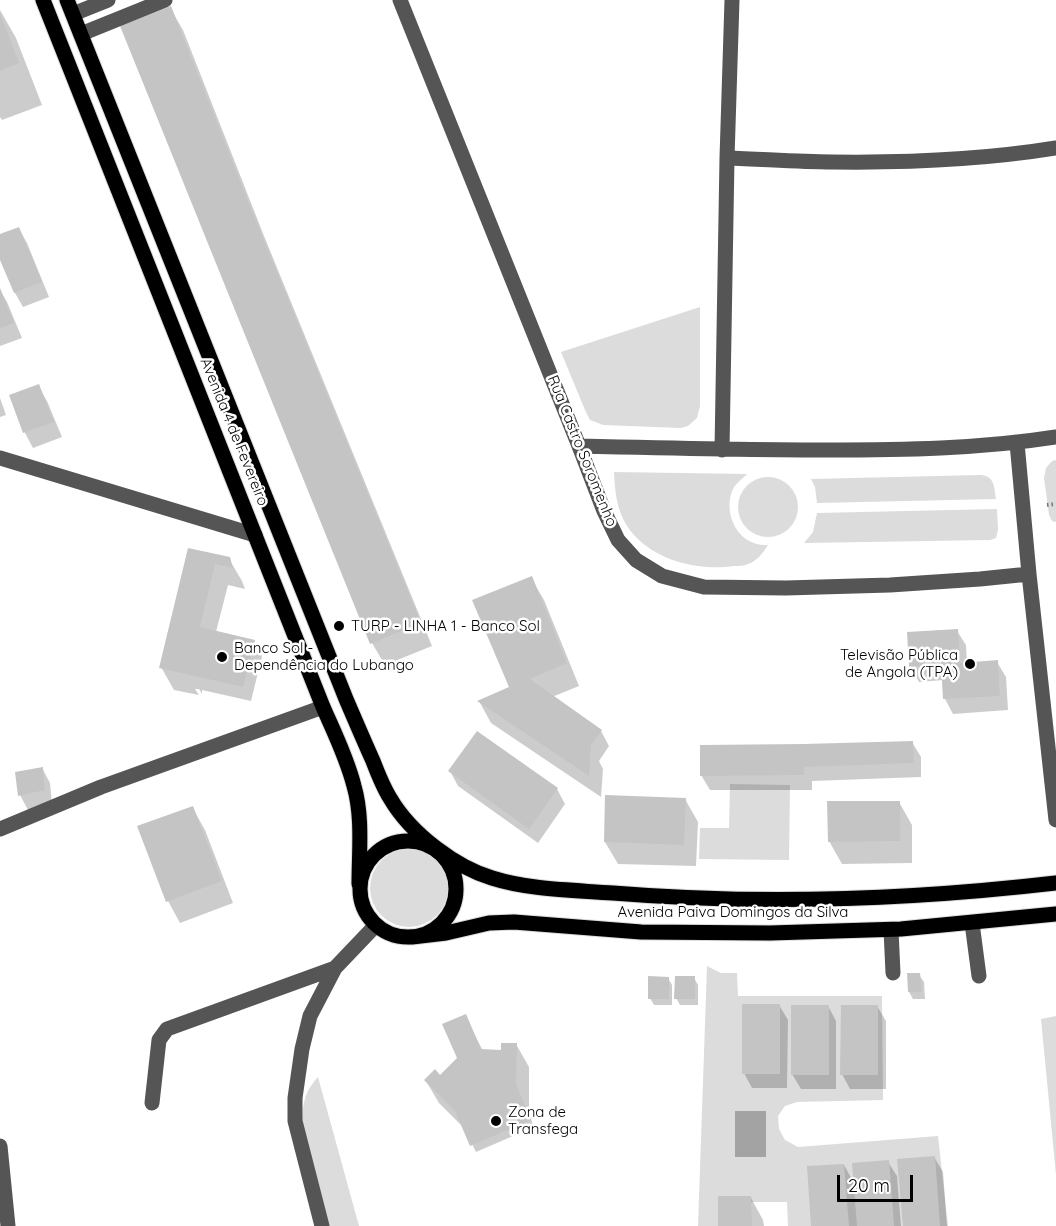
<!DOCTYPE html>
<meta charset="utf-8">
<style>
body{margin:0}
#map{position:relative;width:1056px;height:1226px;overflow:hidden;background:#fff;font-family:Quicksand,sans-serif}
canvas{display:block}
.scale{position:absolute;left:837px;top:1175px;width:76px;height:27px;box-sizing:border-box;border:3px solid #000;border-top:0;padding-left:8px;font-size:18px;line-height:21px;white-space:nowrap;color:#000;-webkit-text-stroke:4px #fff;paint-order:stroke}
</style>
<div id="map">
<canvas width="1056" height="1226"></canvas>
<div class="scale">20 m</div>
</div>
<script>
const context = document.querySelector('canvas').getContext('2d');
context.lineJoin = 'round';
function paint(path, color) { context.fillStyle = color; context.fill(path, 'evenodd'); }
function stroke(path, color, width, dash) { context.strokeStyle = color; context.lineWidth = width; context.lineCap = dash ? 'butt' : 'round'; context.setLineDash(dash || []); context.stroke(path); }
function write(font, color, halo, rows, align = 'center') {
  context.font = font + ' Quicksand,sans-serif'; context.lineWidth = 5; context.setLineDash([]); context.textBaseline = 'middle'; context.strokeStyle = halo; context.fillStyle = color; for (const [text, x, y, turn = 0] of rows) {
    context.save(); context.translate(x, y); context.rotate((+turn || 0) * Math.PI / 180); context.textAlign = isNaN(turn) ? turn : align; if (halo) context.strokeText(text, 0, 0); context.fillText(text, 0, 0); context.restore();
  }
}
paint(new Path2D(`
 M700,307V406L697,418L688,426L681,428L603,425L590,420L585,410L561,352Z
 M1056,460V522L1052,521L1049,515L1044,478L1046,468L1052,461Z
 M614,472L747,474C743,478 737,483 734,487C723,507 733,536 754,543C758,545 764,545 768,545C763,553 757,561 748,564C744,566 739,566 734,566C701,571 659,562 635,536C618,518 615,496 614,472Z
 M980,475C995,476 994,487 996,499L817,503L815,487L811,479Z
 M738 507a30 30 0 1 1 60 0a30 30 0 1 1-60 0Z
 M997,509L998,530L996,538L990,540L804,543L813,532L817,513Z
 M730,784L790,785L789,860L699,859L700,828H729Z
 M370 888a39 39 0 1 1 78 0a39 39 0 1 1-78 0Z
 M707,966L721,973H737L738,996H882L883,1100L797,1102L785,1106L778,1116L779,1129L785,1140L798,1147L938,1136L948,1226H788L787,1202H751V1196H719L718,1226H698Z
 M1056,1016V1175L1041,1019Z
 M318,1077L359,1226H327L302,1122C303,1102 305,1091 318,1077Z`), '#dcdcdc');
paint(new Path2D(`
 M735,1111H766V1157H735Z`), '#a3a3a3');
paint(new Path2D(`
 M170,8L183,30L264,236L432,646L385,665L372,643Z
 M0,10L16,38L42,105L2,120L0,117Z
 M19,229L27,243L49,297L23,307L15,293L0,256V236Z
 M0,290L7,302L22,338L0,346Z
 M38,386L47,401L62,437L33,448L25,433L11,396Z
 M0,398L6,415L0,417Z
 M189,549L229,559L242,581L245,589L228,585L216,632L254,641L262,656L251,701L202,690V694L199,689H195L199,695L174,690L161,667Z
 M531,578L544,600L579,686L552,697L601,731L609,746L599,761L603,769L601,797L491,723L479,701L510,688Z
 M957,631L966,645L967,664L997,662L1006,677L1008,710L953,714L945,699L943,680L919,682L911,667Z
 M912,742L921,757V777L812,781V790H710L701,775Z
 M42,768L50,783L52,804L28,810L20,795Z
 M450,771L557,789L565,804L538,843L458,786Z
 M685,799L698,822L696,866L618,864L605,842Z
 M899,802L912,825V863L842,864L829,841Z
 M192,807L205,830L233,903L180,923L168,901Z
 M919,975L924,982L925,999H913L909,992Z
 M668,978L672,985V1005H654L650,998Z
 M694,978L698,985V1005H680L676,998Z
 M779,1005L788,1020L787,1088H752L744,1073Z
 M828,1006L836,1021V1089H801L792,1074Z
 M877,1006L886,1021V1089H850L842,1074Z
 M465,1016L483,1051H503L516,1044L529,1067V1108L533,1118L531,1119L534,1127L476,1152L464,1128L439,1103L426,1081L440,1077L459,1058Z
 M934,1157L943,1172L947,1226H904Z
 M888,1162L897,1176L901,1226H813L844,1165L855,1185Z
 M751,1198L763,1220L764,1226H720Z`), '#0003');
paint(new Path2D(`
 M171,6L252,211L421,623L370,644L120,26Z
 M0,13L19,63L0,71Z
 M19,227L42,282L14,293L0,260V234Z
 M0,288L14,323L0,328Z
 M39,384L54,422L23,433L9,395Z
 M188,548L230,557L233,568L215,564L200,627L255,640L243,687L159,668Z
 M532,576L567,663L530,679L602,730L591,745L589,776L477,701L509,687L472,600Z
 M958,629L960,663L998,660L1000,696L943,699L941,665L909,667L907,632Z
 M477,731L558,788L529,829L448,771Z
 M913,741L914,763L804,767V775L700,776V745L804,744Z
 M43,767L45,790L18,796L15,772Z
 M605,795L686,798L684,845L604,842Z
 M827,801H900V841L828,842Z
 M193,806L222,881L166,902L137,826Z
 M907,973H920L922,992H908Z
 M648,976L669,977V999H648Z
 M675,976H695V999H674Z
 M742,1004H780V1074H742Z
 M791,1005H829V1075H791Z
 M841,1005H878V1075H840Z
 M466,1014L481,1049L501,1050V1043H517L516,1084L531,1120L470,1146L455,1111L424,1080L435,1069L440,1075L457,1058L442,1024Z
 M935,1156L940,1226H903L897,1159Z
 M889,1160L894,1226H857L852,1163Z
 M844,1164L849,1226H811L807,1166Z
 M718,1196H751L752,1226H718Z`), '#c4c4c4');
const major = new Path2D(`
 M43,0L323,707C334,732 347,758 354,786C363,817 359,852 359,884
 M67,0L346,699C355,720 364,741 373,761C378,774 383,787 390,798C401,817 419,835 436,848C453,861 472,872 492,878C530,890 573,890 613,893C760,905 909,900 1056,883
 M360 889a48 48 0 1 1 96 0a48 48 0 1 1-96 0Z
 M412,937L446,933L489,923L514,922L641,932L770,933L901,929L1056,914`);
stroke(major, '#dbdbdb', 17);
stroke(new Path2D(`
 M1047,505L1056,504`), '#777', 4, [1.5, 3]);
stroke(new Path2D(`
 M400,0L579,446L604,511L618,540L636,560L662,576L704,587L786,588L890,585L980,579L1029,574
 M73,14L108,0
 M81,34L165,0
 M727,158C762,159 797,162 832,162C907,163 982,160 1056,148
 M1017,443L1029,574L1056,820
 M579,446C661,448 743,450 825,450C902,450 980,449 1056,437
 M722,450L727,158L732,0
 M0,458L255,535
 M0,829L101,787L323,707
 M972,923L979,976
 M891,930L893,973
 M152,1103L159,1040L167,1029L335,968
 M0,1146L8,1226
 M322,1226L295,1121V1098L302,1049L310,1016L335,968L376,925`), '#555', 15);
stroke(major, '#000', 15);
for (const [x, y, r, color] of [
 [339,626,6,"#000"],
 [222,657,6,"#000"],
 [970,664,6,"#000"],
 [496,1121,6,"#000"]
]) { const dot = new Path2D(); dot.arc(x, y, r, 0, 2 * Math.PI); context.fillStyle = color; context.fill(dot); stroke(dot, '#fff', 2); }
write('15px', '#000', '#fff', [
 ["Avenida 4 de Fevereiro",234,432,68],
 ["Rua Castro Soromenho",582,451,68],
 ["Avenida Paiva Domingos da Silva",733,912]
]);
write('15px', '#000', '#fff', [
 ["TURP - LINHA 1 - Banco Sol",351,626],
 ["Banco Sol -",234,648],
 ["Dependência do Lubango",234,665],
 ["Televisão Pública",958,655,"right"],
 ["de Angola (TPA)",958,672,"right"],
 ["Zona de",508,1112],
 ["Transfega",508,1129]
], 'left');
</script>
